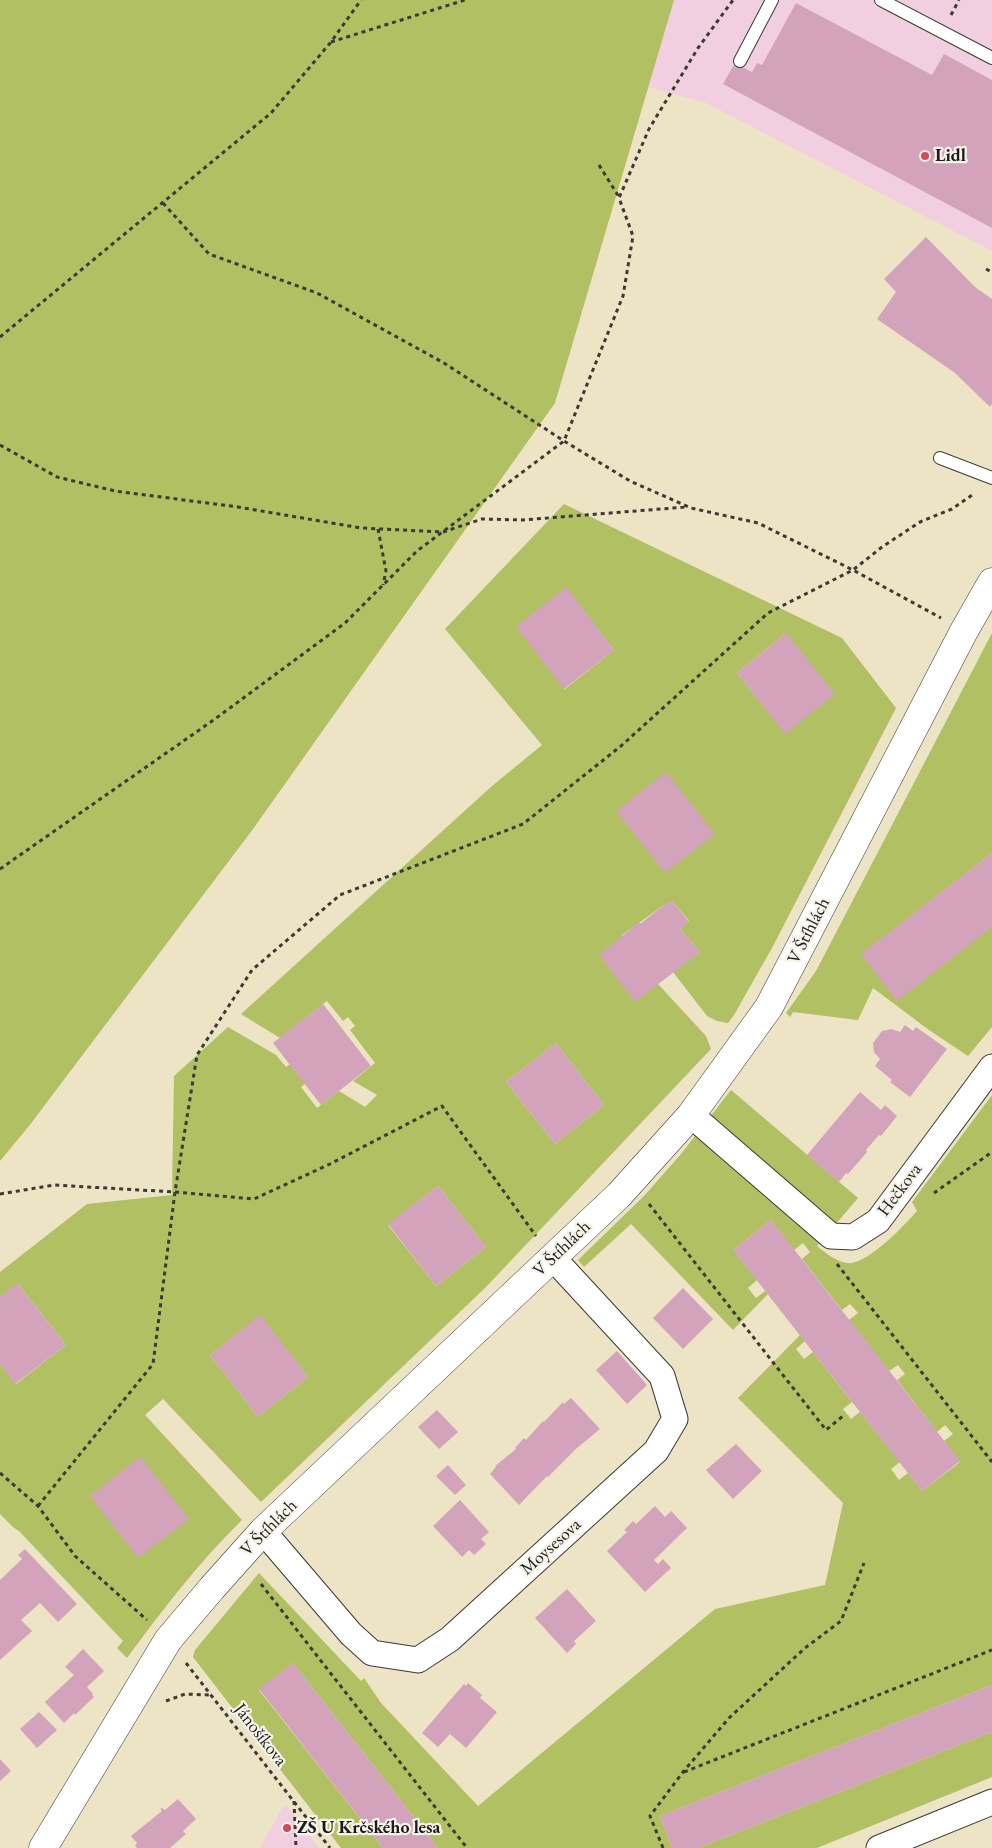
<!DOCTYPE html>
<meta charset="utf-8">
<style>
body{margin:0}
canvas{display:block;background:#ede3c5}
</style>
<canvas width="992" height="1848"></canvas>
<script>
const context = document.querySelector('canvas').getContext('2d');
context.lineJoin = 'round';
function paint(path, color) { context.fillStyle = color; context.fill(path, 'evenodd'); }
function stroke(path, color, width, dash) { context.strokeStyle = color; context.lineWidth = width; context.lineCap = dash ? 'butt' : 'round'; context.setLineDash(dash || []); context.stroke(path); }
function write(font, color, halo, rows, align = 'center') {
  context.font = font + ' "EB Garamond",serif'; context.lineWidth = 4.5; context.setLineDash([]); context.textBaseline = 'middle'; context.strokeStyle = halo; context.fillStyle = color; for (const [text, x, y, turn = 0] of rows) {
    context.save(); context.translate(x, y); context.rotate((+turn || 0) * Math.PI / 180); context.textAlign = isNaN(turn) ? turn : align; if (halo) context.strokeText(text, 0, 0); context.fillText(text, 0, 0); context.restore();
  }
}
paint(new Path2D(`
 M674,0H992V251L706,103L648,87Z
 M286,1805L319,1848H260L282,1808Z`), '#f2cfe0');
paint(new Path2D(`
 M0,0H674L555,403L253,829L29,1126L0,1161Z
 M564,504L842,638L896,708L772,948L734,1015L728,1023L717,1021L707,1016L673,972L700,952L680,929L689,921L672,901L664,905L622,935L658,984L706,1036L711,1049L486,1287L261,1502L163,1399L145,1415L242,1520C199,1562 163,1609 127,1658L117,1648L123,1641L20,1532L13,1527L0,1514V1364L16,1384L66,1345L18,1284L0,1297V1272L87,1204L172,1195L174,1076L228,1027L276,1055L286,1067L290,1064L305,1084L301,1087L317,1108L339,1091L365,1107L377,1095L353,1081L375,1063L350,1030L355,1026L348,1017L343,1021L327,1001L280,1038L241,1014L492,786L542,745L445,629ZM566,588L614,650L565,689H564ZM786,633L785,733L737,673ZM556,1043L604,1105L555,1144L506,1082ZM438,1186L486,1247L436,1286L388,1225ZM260,1316L308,1377L258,1417L210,1355Z
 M992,633V853L862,954L992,927V1027L968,1056L929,1030L873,988L858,1020L793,1012L790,1017L786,1013L816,971Z
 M731,1090L858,1198L817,1246C826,1253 835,1261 847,1263C866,1266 905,1225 917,1211L912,1202L992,1095V1685L660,1816L672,1848H438L293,1663L259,1690L383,1848H341L193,1657L195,1650L259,1573L361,1681L364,1678L381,1703L478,1806L715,1609L825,1585L843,1503L738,1398L800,1335L805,1341L796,1349L804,1359L813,1352L852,1402L843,1409L851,1419L860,1412L900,1462L891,1469L899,1480L908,1473L922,1491L960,1462L944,1441L953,1434L945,1425L937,1432L897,1380L905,1374L898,1365L889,1371L849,1320L858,1313L850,1304L842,1310L802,1259L810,1252L803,1243L794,1250L771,1220L733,1250L757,1280L748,1288L756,1298L765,1291L768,1294L733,1330L631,1224L584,1267L578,1260L644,1196L681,1154Z
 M992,1732V1777L817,1848H698Z`), '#b0c062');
paint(new Path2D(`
 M796,3L932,75L944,54L992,80V228L723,84L735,63L752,72L757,63L762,65Z
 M926,237L975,287L992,299V404L990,407L955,373L877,319L896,292L884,279Z
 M566,587L614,650L564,689L516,627Z
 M786,633L835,694L785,734L737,673Z
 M666,772L715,834L665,873L616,811Z
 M992,853V927L897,1001L861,954Z
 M672,901L689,922L680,929L700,952L635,1002L599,955L639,922L640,924L664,905Z
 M323,1004L371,1066L321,1105L273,1043Z
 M905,1025L913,1031L916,1027L947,1049L910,1097L890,1082L892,1080L875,1066L880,1059L874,1052L873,1043L882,1031L891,1029L900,1032Z
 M556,1043L604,1105L555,1144L506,1082Z
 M860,1092L881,1110L885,1105L897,1116L881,1136L879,1135L866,1150L867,1152L848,1174L846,1173L839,1182L807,1155Z
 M438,1186L486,1247L436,1286L388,1224Z
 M771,1220L960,1461L922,1491L733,1250Z
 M17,1283L66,1345L15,1384L0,1364V1297Z
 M683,1288L713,1319L683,1349L653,1318Z
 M260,1315L308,1377L258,1417L210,1355Z
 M617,1351L647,1385L627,1404L596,1370Z
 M571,1398L600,1429L577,1448L548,1477L547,1476L519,1505L490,1474L496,1467L495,1466L516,1449L515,1448L524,1438L526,1440L543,1421L544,1422L563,1402L564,1404Z
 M437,1410L458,1432L439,1449L418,1427Z
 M736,1444L762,1471L733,1499L706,1470Z
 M140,1457L189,1519L138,1558L90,1496Z
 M448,1465L466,1485L455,1495L436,1476Z
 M460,1500L489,1532L481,1539L486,1544L474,1555L469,1550L462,1557L433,1526Z
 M655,1506L665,1517L671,1511L687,1528L654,1560L658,1564L663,1559L671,1568L645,1592L607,1551L627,1532L624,1530L633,1521L636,1524Z
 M25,1549L77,1604L58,1622L40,1603L21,1620L32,1631L0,1660V1580L22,1559L18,1555Z
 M567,1589L596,1621L574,1641L576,1644L567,1653L535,1618Z
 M83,1649L104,1671L87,1687L93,1694L92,1695L94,1697L75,1715L74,1713L64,1723L45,1702L74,1675L65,1667Z
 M293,1663L438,1848H383L259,1689Z
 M468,1683L482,1695L480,1698L497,1712L466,1748L450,1734L438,1747L422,1733L464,1684L466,1686Z
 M992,1685V1732L698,1848H672L660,1816Z
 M39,1712L57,1730L37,1748L20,1729Z
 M0,1759L11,1771L0,1781Z
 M178,1799L196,1819L183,1831L186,1834L170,1848H137L135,1846L137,1843L131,1836L162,1811L160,1809L162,1808L165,1810Z`), '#d3a3bc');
const lane = new Path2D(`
 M881,0L992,58
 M740,61L772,0
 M940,458L992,478`);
const street = new Path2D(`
 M691,1115L831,1236L853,1237L878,1221L992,1067
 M263,1531L351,1634L372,1653L418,1660L450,1639L656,1451L675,1419L662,1376L553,1258
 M879,1848L992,1802`);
const secondary = new Path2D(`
 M43,1848L168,1640L212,1588L263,1531L619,1195L691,1115L769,1007L964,631L992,582`);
stroke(lane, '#3b3a35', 14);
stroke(street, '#3b3a35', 27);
stroke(secondary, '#3b3a35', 29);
stroke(new Path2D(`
 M951,15L959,0
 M331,42L465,0
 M599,165L619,197
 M163,203L209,254L317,293L444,363L564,441L630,481L691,508L758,523L853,570L941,618
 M986,269L992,272
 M0,337L271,113L331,42L361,0
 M0,445L57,477L115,491L238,507L361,528L443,532L482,519L522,520L686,507
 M378,529L386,571L383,585
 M0,869L215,719L345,623L417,551L564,441L623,296L633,236L619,198L649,129L698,48L733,0
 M934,1193L992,1152
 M0,1194L54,1185L175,1192L254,1199L330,1164L442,1106L536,1236
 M649,1204L826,1430L843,1416
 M837,1264L992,1462
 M0,1473L38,1506L75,1556L147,1620
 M38,1506L153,1364L175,1192L197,1055L252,970L340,895L523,824L621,746L768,613L853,570L882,547L920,522L952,509L975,493
 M261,1584L467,1848
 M186,1663L330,1848
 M166,1701L185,1694L210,1695
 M684,1772L992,1650
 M294,1801L296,1848
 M663,1848L650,1816L683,1772L729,1718L805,1648L841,1621L864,1563`), '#3b3a35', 3, [4, 4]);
stroke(lane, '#fff', 12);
stroke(street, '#fff', 25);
stroke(secondary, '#fff', 28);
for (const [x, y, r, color] of [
 [925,156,5,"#d1495b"],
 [287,1828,5,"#d1495b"]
]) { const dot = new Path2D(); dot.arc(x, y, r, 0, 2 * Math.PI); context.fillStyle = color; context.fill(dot); stroke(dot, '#f7f3e8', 2); }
write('bold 18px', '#1c1c1c', '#f7f3e8', [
 ["Lidl",935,156],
 ["ZŠ U Krčského lesa",297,1828]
], 'left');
write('18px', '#1c1c1c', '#f7f3e8', [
 ["V Štíhlách",809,931,-63],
 ["Hečkova",900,1190,-53],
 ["V Štíhlách",562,1249,-44],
 ["V Štíhlách",269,1528,-45],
 ["Moysesova",551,1547,-42],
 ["Jánošíkova",260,1735,52]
]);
</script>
